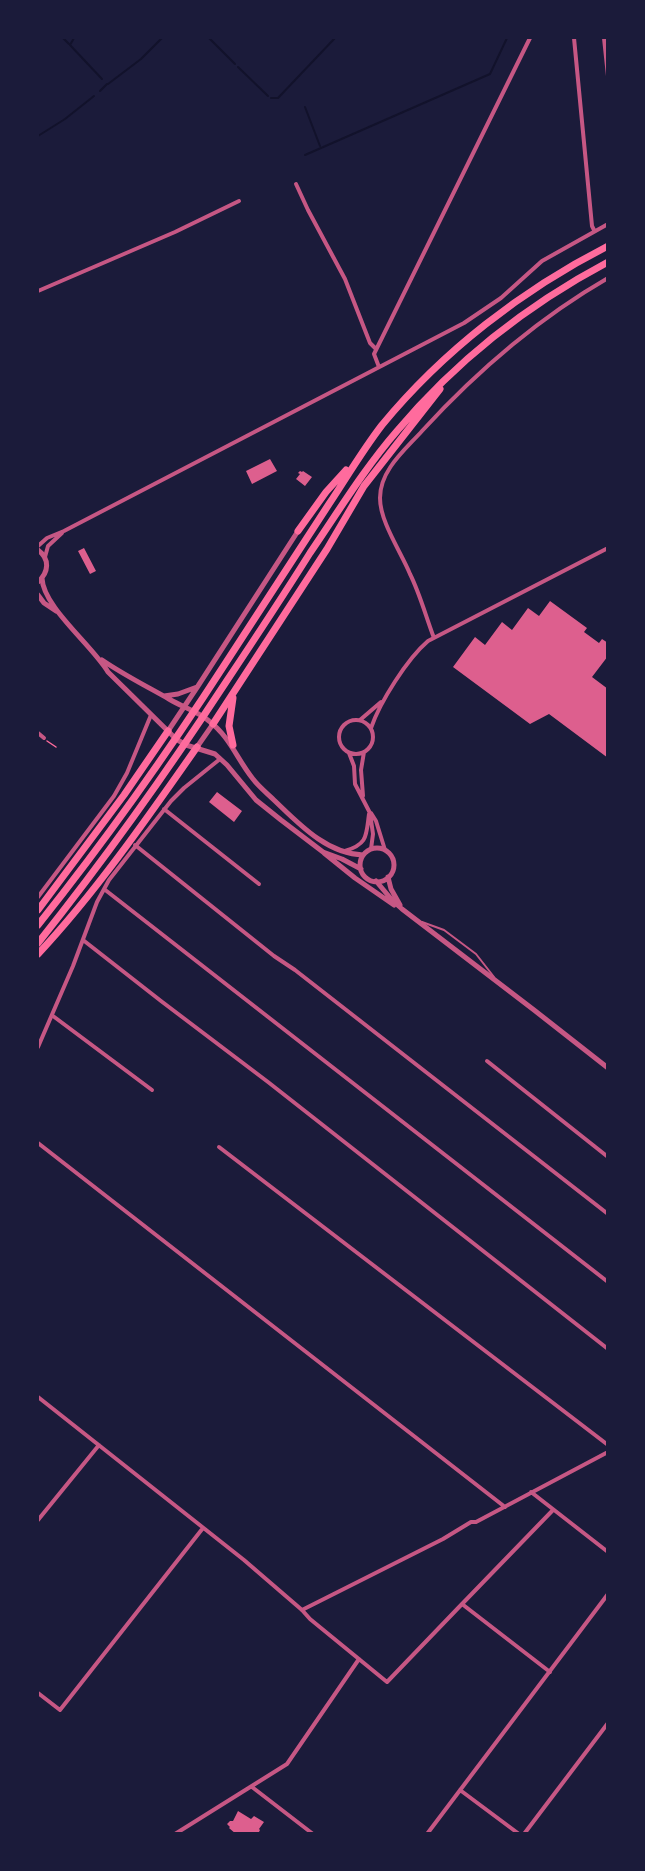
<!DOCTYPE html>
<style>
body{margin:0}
#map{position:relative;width:645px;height:1871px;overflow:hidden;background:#1b1b3a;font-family:Barlow,sans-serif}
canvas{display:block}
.frame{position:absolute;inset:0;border:39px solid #1b1b3a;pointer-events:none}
</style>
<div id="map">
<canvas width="645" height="1871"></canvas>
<div class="frame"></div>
</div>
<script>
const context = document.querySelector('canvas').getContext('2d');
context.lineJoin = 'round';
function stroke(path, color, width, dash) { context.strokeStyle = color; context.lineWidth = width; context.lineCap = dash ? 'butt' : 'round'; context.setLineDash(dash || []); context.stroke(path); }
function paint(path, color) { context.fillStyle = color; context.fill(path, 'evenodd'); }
stroke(new Path2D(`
 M63,38L69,44
 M74,38L70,45L102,79
 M209,38L235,64
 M238,67L268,96
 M108,84L141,59L162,38
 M100,91L107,84
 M271,98H278L335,38
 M305,107L320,146
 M38,136L65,119L94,96
 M305,155L490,74L507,38`), '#12122b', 2);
paint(new Path2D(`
 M270,459L277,471L252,484L246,471Z
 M300,471L302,472L303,471L312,477L305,486L296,479L300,474L298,473Z
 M84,548L96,571L90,574L78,551Z
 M550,601L587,628L584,632L599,643L602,639L608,643V656L592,677L608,689V758L549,714L530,724L453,667L475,637L485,645L502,622L512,630L528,608L539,616Z
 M217,792L242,811L234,822L209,802Z
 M238,1811L251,1819L254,1816L264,1822L259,1829L260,1830L259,1832L261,1834H236L229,1828L230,1827L227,1824L230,1821H233Z`), '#dd5f8e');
stroke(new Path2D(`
 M47,741L56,747`), '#ff6b9d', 1.5);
stroke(new Path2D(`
 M422,922L444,930L476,954L494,977`), '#c65784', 2);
stroke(new Path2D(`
 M574,38L592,226L594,230
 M604,38L608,76
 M296,184L308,210L345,279L370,343L376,349
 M38,291L175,232L239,201
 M379,367L374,354L530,38
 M38,546L47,538L64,531L464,323L501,298L542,261L608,224
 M45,557L48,546L62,533
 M434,638C426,617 420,594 410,574C401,552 380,522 380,498C380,470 405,450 422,431C477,371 537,319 608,278
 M339 737a17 17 0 1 1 34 0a17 17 0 1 1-34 0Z
 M360,720L381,702
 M371,728C380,702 407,659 428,641L608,548
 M38,733L44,738
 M349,753L354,766L355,784L370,813L373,834L371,849
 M363,796L361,770L364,752
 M164,809L259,884
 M371,813L376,821L385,850
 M135,845L274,956L295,970L608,1214
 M345,851C368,844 366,836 369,814
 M104,889L608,1282
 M38,897L114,796L127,773L151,715
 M83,940L161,1001L268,1082L608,1349
 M53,1016L152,1090
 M38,1047L73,966L97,902L109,880L171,801L184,788L220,759
 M487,1061L608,1157
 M38,1143L505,1507
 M219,1147L608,1445
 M38,1397L244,1560L302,1610L310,1619L387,1682L462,1604L550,1672
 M531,1492L608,1552
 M38,1520L99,1445
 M462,1604L553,1510
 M302,1610L443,1539L471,1522H476L608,1452
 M38,1693L60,1710L203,1528
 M252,1787L313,1834
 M460,1790L519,1834
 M175,1834L287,1764L359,1659
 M427,1834L608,1594
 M524,1834L608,1723`), '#c65784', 4);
stroke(new Path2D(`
 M38,550C50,559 49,572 38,582
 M42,578C43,607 92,645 108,672L176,739L186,745L215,754L227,765L256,800L281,820L323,852L342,859L361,869
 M38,595L44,603L56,611
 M102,660C124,675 146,686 169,699C182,707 197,711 209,721C230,737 237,759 253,779C259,787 268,794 275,801C299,824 327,854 363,855
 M164,696L178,694L197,687
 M168,731L198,686L298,531
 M197,747L213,724
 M360 865a17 17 0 1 1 34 0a17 17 0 1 1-34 0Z
 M324,853L355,878L394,905
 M388,877L391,889L400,905
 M376,881L392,900L402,909L534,1010L608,1068`), '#c65784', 5);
stroke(new Path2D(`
 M298,531L326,492L346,470
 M233,698L229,726L233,745
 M213,724L327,549L364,486L440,389
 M38,910L124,795L168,731
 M38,925C105,841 167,754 225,664C260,611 294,557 329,504C347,477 362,451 382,425C443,351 522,290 608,246
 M38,943C105,859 167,772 226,682C254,640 283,596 310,553C338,512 364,469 397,431C455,362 527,305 608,262
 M38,954C96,892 148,817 197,747`), '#ff6b9d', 7);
</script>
